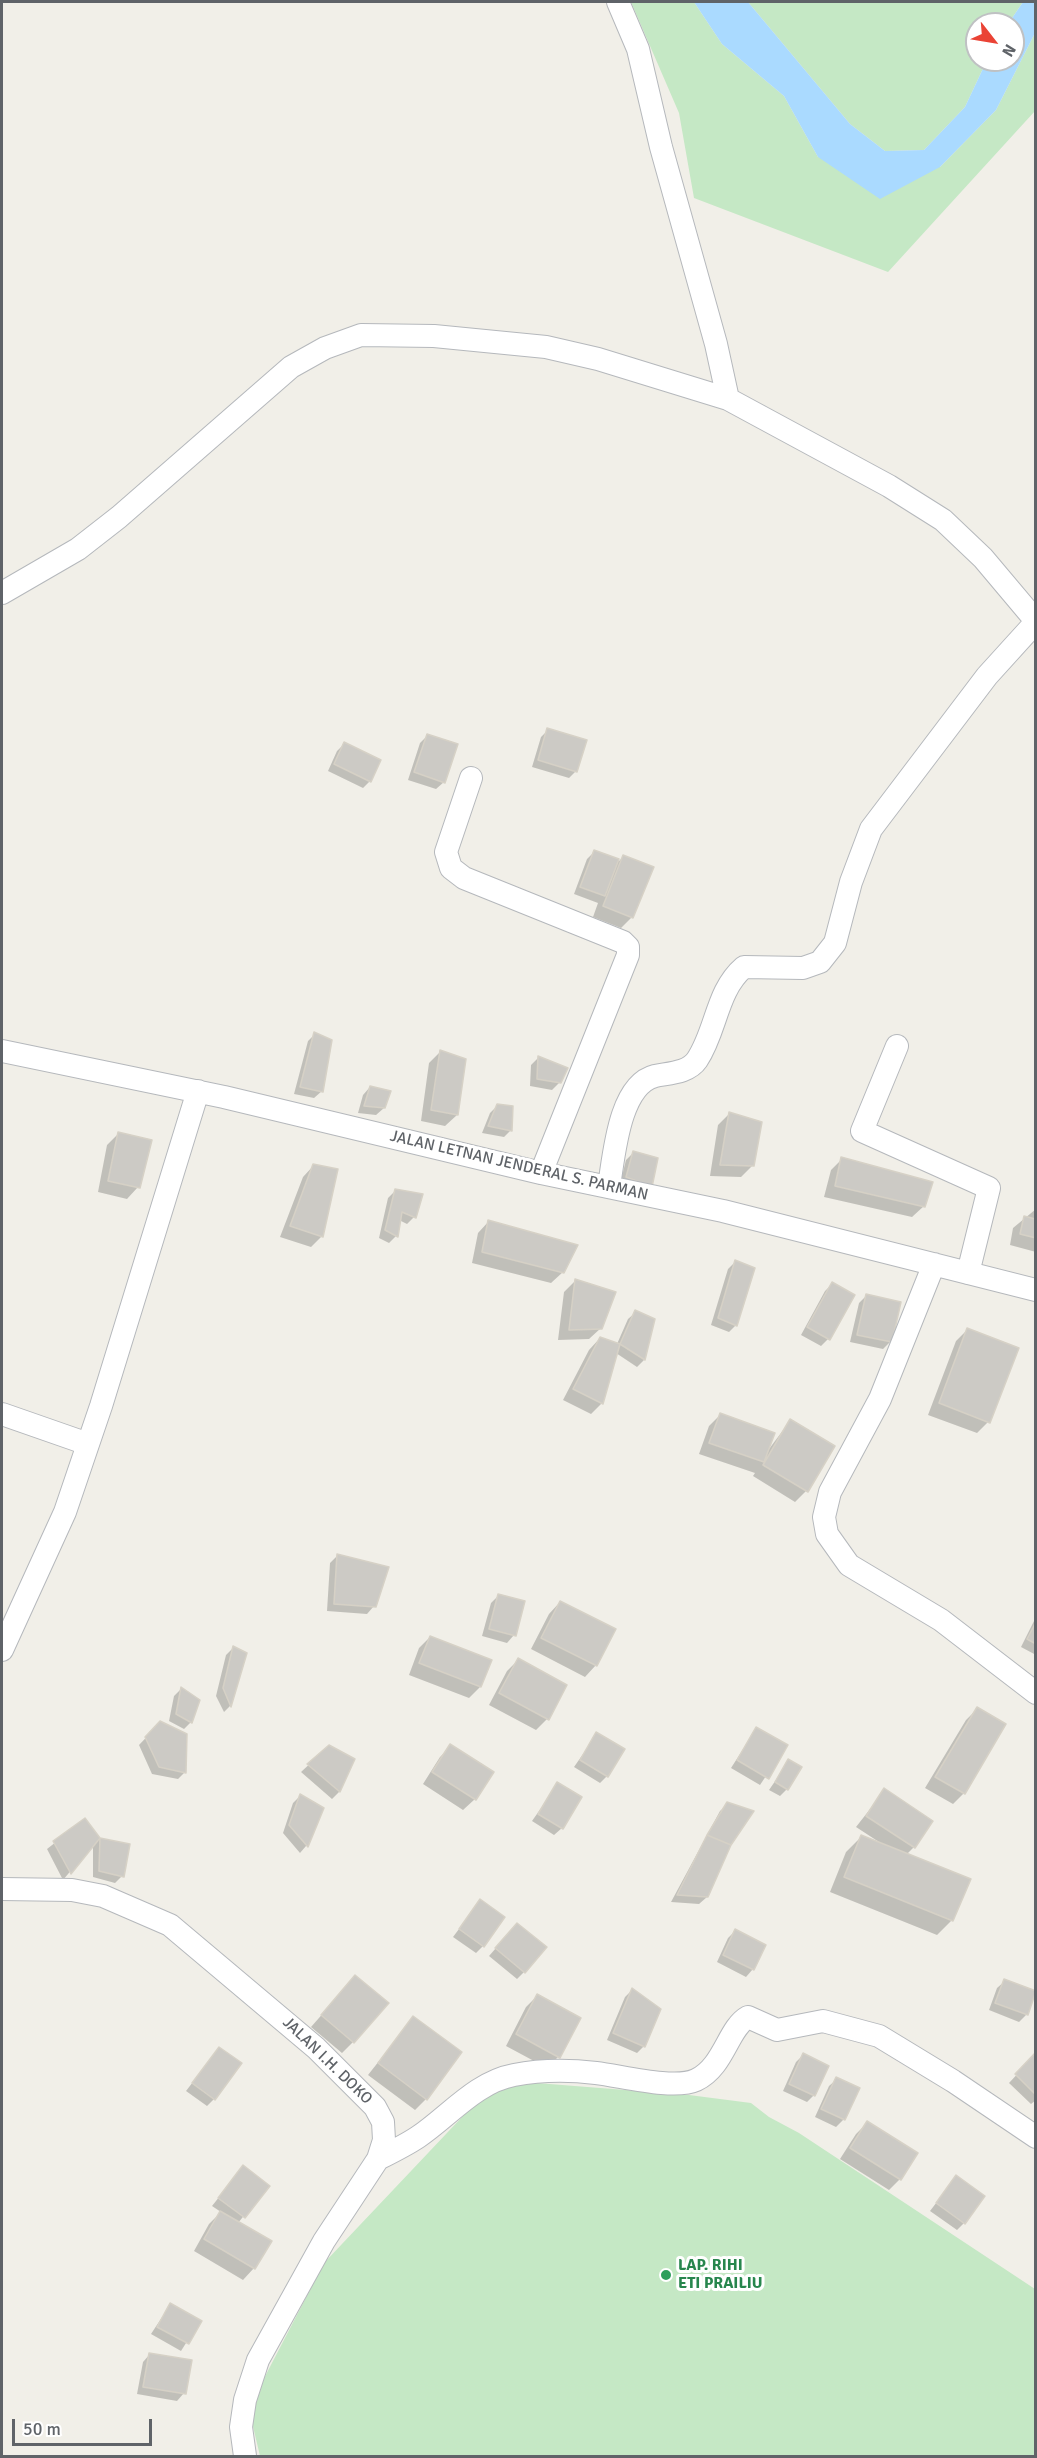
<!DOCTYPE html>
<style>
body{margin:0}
#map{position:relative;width:1037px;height:2458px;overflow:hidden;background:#f1efe8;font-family:Signika,sans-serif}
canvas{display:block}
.frame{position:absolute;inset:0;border:3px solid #5f6368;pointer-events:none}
.north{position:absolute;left:965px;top:12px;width:60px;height:60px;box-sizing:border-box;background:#fff;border:2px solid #bfc1c3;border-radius:50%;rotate:121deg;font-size:16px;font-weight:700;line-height:24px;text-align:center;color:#5f6368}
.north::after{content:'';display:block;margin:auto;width:21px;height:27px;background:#ea4335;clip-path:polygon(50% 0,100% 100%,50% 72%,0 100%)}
.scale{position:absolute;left:12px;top:2419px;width:140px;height:27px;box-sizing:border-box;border:3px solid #5f6368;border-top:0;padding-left:8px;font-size:18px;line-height:21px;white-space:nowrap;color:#5f6368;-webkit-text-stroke:4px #fff;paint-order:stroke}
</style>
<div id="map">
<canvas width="1037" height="2458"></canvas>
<div class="frame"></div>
<div class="north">N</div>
<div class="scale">50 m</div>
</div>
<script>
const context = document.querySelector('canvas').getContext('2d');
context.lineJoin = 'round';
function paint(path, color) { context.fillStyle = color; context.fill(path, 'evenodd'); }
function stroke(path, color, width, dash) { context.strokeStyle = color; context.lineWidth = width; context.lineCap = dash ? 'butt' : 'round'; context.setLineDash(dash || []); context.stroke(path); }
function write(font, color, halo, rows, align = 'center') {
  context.font = font + ' Signika,sans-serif'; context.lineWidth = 6; context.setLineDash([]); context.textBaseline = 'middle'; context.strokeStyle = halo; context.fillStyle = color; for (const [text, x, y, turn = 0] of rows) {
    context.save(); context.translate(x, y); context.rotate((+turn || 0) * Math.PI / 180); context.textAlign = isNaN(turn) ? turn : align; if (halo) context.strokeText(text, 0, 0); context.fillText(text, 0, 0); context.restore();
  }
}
paint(new Path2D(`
 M631,2H694L722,44L784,96L818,157L940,167L996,110L1035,33V111L888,272L694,198L679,113Z
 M748,2H1023L1008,24H977V60H987L965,107L924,150L885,151L850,124Z
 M524,2082L689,2095L751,2103L769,2117L799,2133L1035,2289V2456H260L251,2418L260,2386L324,2263L481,2097Z`), '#c5e8c5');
paint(new Path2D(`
 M694,2H748L850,124L885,151L924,150L965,107L987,60H1013V24H1008L1023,2H1035V33L996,110L940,167L880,199L818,157L784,96L722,44Z`), '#aadaff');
paint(new Path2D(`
 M548,730L576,771L569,778L532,767L541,737Z
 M427,736L444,782L436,789L408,780L420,743Z
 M344,744L370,781L363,788L328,771L337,751Z
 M594,852L619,861L624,856L632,917L621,928L593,917L598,903L574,894L587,859Z
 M315,1034L322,1091L314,1098L294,1094L308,1041Z
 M440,1052L457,1115L445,1126L421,1121L429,1063Z
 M538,1058L560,1082L552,1090L530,1086L531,1065Z
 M370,1087L384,1108L376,1115L358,1113L363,1095Z
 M497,1106L511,1130L504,1137L482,1133L490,1113Z
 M729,1114L753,1165L741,1177L710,1176L718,1125Z
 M118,1134L138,1187L127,1199L98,1192L107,1145Z
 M633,1153L651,1186L620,1184L626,1160Z
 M842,1159L924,1206L912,1217L824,1197L831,1170Z
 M314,1165L322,1236L311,1247L280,1237L303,1177Z
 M395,1191L414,1217L407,1224L399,1220L396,1236L389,1243L379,1238L388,1198Z
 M1036,1209V1252L1010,1245L1013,1228Z
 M489,1221L563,1272L551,1283L472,1263L478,1233Z
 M735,1262L736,1325L729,1332L711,1325L728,1269Z
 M575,1281L601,1328L589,1339L558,1340L564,1292Z
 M832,1284L828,1339L821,1346L801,1335L825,1291Z
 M866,1296L899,1303L890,1342L883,1349L850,1342L859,1303Z
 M636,1312L653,1320L644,1360L637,1367L616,1353L602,1403L591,1414L563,1400L589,1350L600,1338L617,1344L628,1319Z
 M967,1330L988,1422L977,1433L928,1415L956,1341Z
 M720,1415L769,1449L790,1421L806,1491L795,1502L753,1476L755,1473L699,1454L709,1426Z
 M337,1556L374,1606L367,1614L327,1611L330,1563Z
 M498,1596L514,1635L507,1643L482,1636L491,1603Z
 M560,1602L614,1630L596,1665L585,1677L531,1649L549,1614Z
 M1036,1617V1655L1021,1647Z
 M430,1637L490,1661L480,1687L469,1698L409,1675L419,1648Z
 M233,1648L246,1654L230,1706L224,1712L216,1696L226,1655Z
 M518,1660L547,1719L536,1730L489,1705L507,1671Z
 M181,1689L191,1722L184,1729L169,1721L174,1696Z
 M977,1709L964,1793L953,1804L925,1788L966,1720Z
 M160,1723L185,1772L178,1779L152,1774L139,1745Z
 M756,1729L786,1746L760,1785L731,1768Z
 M597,1734L607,1776L600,1783L574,1767Z
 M329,1746L353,1760L339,1792L332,1799L301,1772Z
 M451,1746L475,1799L463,1810L423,1784L440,1757Z
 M789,1761L787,1789L780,1796L769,1790Z
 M558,1784L562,1828L554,1835L532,1821Z
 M885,1790L914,1847L906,1855L952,1920L937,1935L830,1892L846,1852L861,1837L879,1842L856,1827Z
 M300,1796L322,1808L306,1846L300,1853L283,1833L293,1803Z
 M728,1804L730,1845L707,1897L699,1904L671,1902L720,1811Z
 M84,1820L99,1839L129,1845L122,1876L115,1883L93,1877V1844L63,1880L47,1849Z
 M480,1901L483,1946L476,1953L453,1937Z
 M735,1931L753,1969L746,1977L717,1962L728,1938Z
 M510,1932L524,1972L517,1979L489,1956Z
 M355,1977L353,2042L342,2053L311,2027Z
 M1005,1981L1035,1992L1026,2015L1019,2022L989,2010L997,1988Z
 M632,1990L644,2046L637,2053L607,2040L625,1997Z
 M537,1996L558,2057L547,2068L506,2046L526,2007Z
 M413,2018L426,2099L415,2110L368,2075Z
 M219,2048L214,2099L207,2106L186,2091Z
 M1036,2054V2100L1031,2104L1009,2083Z
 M803,2055L814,2095L807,2102L783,2091L796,2062Z
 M837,2079L858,2089L843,2120L836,2127L815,2117L829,2086Z
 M867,2123L900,2179L889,2190L840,2159L856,2134Z
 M243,2167L268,2186L238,2223L254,2268L243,2280L194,2251L209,2224L221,2212L212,2206Z
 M956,2177L964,2223L957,2230L930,2211Z
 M170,2305L200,2321L181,2351L151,2334Z
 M150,2354L184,2393L177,2401L137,2394L143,2362Z`), '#0003');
const building = new Path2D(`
 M547,728L587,740L577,772L538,760Z
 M427,734L458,744L445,783L414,772Z
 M344,742L381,760L371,782L334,764Z
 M594,850L619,859L605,896L580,887Z
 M623,855L654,867L633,918L603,906Z
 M314,1032L332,1040L323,1092L300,1087Z
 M440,1050L466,1059L458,1115L431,1110Z
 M538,1056L568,1068L561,1083L537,1079Z
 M370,1086L391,1091L385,1108L364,1106Z
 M497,1104L513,1106L512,1131L488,1126Z
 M729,1112L762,1122L754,1166L720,1165Z
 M118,1132L152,1140L140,1188L108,1181Z
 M633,1151L658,1158L652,1187L626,1177Z
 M841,1157L933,1182L925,1207L835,1186Z
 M313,1164L338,1169L323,1237L290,1226Z
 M395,1189L423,1194L416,1218L402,1212L398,1237L385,1230Z
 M1024,1216L1035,1219L1036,1216V1238L1020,1234Z
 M488,1220L578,1245L564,1273L482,1252Z
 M735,1260L755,1268L737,1326L718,1318Z
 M575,1279L616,1292L602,1329L569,1330Z
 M832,1282L855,1295L830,1340L807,1327Z
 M866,1294L901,1302L892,1342L857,1335Z
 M635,1310L655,1319L645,1360L620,1344Z
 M967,1328L1019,1348L990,1423L939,1403Z
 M600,1337L620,1344L603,1404L573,1389Z
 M720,1413L775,1433L764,1462L709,1443Z
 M790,1419L835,1446L808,1492L763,1465Z
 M337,1554L389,1567L376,1607L334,1604Z
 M498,1594L525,1601L516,1636L489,1629Z
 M560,1601L616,1629L597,1666L541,1638Z
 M1036,1622V1644L1027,1639Z
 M430,1636L492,1660L481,1687L419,1663Z
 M233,1646L247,1653L231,1707L223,1688Z
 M518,1658L567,1685L549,1720L499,1693Z
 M181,1687L200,1700L192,1723L176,1714Z
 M977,1707L1006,1724L965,1794L935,1777Z
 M160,1721L187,1734L186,1773L159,1767L145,1737Z
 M756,1727L788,1745L769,1779L737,1760Z
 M596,1732L625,1749L608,1777L580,1760Z
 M450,1744L494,1772L476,1800L432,1772Z
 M329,1745L355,1759L340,1792L307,1764Z
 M788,1759L802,1767L788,1790L775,1782Z
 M557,1782L582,1797L563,1829L538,1814Z
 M884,1788L933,1821L915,1848L866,1816Z
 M300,1794L324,1808L308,1847L289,1825Z
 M727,1802L754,1811L731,1845L707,1835Z
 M85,1818L100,1838L71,1874L53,1841Z
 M707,1835L731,1845L708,1897L677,1895Z
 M861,1835L971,1879L953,1921L844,1877Z
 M100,1838L130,1844L124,1877L99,1871Z
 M480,1899L505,1917L484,1947L459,1929Z
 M517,1923L547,1947L525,1973L495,1948Z
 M735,1929L766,1945L754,1970L723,1955Z
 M355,1975L389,2003L354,2043L321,2015Z
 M1004,1979L1036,1991L1028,2015L995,2003Z
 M632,1988L661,2009L645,2047L613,2033Z
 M537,1994L581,2018L560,2058L516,2034Z
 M413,2016L462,2052L427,2100L378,2063Z
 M219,2047L242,2063L215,2100L192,2083Z
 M1036,2052V2095L1015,2074Z
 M803,2053L829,2066L815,2096L789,2084Z
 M836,2077L860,2088L845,2120L821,2109Z
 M867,2121L918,2153L901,2180L850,2148Z
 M243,2165L270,2186L245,2218L218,2198Z
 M956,2175L985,2196L965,2224L936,2203Z
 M220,2211L272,2241L255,2269L204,2239Z
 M170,2303L202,2321L189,2344L157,2327Z
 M149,2353L192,2360L186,2394L143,2387Z`);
paint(building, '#cccac5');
stroke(building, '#d6d1c6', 1.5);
const minor = new Path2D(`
 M618,2L638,49L661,147L716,344L728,399
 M2,593L78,549L119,517L291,367L325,348L361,335L434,336L546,347L598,359L728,399L889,486L943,520L983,558L1036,621
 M471,778L446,852L451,868L464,878L623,942L628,947V955L541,1173
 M897,1046L862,1131L989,1188L968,1273
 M2,1051L224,1097L541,1173L723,1211L1036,1290
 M609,1186C614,1156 619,1085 655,1076C669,1073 688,1073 697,1060C717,1030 716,991 744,967L803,968L820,962L835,943L851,882L871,829L987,676L1036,622
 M934,1264L880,1399L830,1492L824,1517L827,1534L849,1565L941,1620L1036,1693
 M2,1414L88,1444
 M2,1650L65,1512L101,1406L198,1091
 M2,1889L72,1890L103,1896L170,1925L316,2048L375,2107L383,2122L384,2140L378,2159L324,2241L258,2360L245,2400L241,2427L245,2456
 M378,2159C392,2152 406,2145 418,2137C449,2116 476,2082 514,2075C540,2070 570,2070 596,2073C622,2076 674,2090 696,2080C724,2067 728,2028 748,2017L777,2030L823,2021L879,2036L953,2081L1036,2137`);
stroke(minor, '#b5b8bc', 24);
stroke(minor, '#fff', 22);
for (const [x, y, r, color] of [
 [666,2275,6,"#2e9e5b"]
]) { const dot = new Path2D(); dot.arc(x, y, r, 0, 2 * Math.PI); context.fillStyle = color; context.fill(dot); stroke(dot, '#fff', 2); }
write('16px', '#5f6368', '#fff', [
 ["JALAN LETNAN JENDERAL S. PARMAN",519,1166,13],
 ["JALAN I.H. DOKO",327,2061,44]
]);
write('bold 16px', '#27864d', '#fff', [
 ["LAP. RIHI",678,2266],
 ["ETI PRAILIU",678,2284]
], 'left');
</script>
